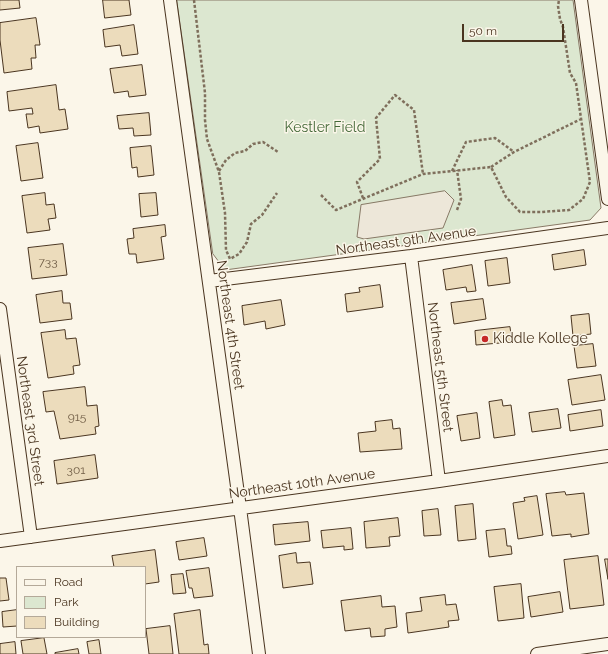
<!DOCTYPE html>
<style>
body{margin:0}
#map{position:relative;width:608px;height:654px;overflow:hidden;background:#fbf6e9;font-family:Raleway,sans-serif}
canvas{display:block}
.legend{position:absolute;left:16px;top:566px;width:130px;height:72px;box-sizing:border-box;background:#fbf6e9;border:1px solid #b4a999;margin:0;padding:5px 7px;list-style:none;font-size:12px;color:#4a3520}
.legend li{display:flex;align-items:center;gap:8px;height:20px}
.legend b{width:20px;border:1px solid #b4a999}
.scale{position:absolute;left:462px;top:24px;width:102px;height:18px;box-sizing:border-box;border:2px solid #4a3520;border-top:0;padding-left:5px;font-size:12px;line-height:14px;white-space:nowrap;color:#4a3520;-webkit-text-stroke:3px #fbf6e9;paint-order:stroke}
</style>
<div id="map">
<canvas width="608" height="654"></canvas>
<ul class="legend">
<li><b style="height:5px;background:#fbf6e9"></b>Road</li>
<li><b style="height:11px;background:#dce7d0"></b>Park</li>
<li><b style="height:11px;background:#ecdcbc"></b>Building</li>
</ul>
<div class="scale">50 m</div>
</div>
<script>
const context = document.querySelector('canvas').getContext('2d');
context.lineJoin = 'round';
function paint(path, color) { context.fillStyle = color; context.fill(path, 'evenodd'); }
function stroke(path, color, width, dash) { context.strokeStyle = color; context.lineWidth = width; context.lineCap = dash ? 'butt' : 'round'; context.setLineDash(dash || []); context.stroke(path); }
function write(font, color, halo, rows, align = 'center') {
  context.font = font + ' Raleway,sans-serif'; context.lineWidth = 3; context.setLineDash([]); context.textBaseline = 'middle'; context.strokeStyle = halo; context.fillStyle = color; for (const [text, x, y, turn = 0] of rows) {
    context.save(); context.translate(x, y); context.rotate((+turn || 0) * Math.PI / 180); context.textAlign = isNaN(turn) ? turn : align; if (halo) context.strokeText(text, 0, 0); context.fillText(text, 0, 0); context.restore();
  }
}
const green = new Path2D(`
 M177,0H573L601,208L590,220L225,270L213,254Z`);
paint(green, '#dce7d0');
stroke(green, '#887966', 1);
const parking = new Path2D(`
 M445,191L454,200L443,228L364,239L357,237L361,205Z`);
paint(parking, '#ede7d9');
stroke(parking, '#887966', 1);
const building = new Path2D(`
 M0,0H19L20,8L0,10Z
 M103,0H129L131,15L105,18Z
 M36,18L40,45H35L36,58H31L32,69L4,73L0,40V23Z
 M134,25L138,54L122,56L120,45L105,47L103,30Z
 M142,65L146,95L129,97L128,91L114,93L110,69Z
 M56,85L59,110L65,109L68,129L40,133L39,126L28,128L26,114H33L32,108L9,111L7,92Z
 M149,113L151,135L134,136L133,128L119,129L117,116Z
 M38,143L43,178L21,181L16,146Z
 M151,146L154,175L138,177L137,167L132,168L130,148Z
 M45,193L46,205L54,204L56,218L48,219L50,230L27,233L22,196Z
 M156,193L158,215L141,217L139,194Z
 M165,225L166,236L161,237L164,259L137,263L136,254H129L127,239L134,238L133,229Z
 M63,244L67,275L32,279L28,248Z
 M584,250L586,265L554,270L552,255Z
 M507,258L510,283L488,286L485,261Z
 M472,265L476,291L467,292L466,287L446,290L443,270Z
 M380,285L383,307L347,312L345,294L360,292L359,288Z
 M62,291L63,303H70L72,319L40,323L36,295Z
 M483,299L486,319L454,324L451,303Z
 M281,300L285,325L266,329L265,321L244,325L242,306Z
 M589,314L591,334L573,336L571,316Z
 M510,327L512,342L476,345L475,331Z
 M65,330L66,339L76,338L80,365L73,366L74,374L48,378L41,333Z
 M593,344L596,366L577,368L574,346Z
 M601,375L605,400L572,405L568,380Z
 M85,387L87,406L97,405L99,426L95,427L96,434L60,439L54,411L46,412L43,392Z
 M502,400L503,406L511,405L515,435L494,438L489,402Z
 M558,409L561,428L532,432L529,413Z
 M601,410L603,426L570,431L568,415Z
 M477,413L480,438L461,441L457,416Z
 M392,420L393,429L400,428L402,449L360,452L358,433L376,431L375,422Z
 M95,455L98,478L57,484L54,461Z
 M565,492L566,495L584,493L589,534L571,537V534L552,536L546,494Z
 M537,496L543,535L518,539L513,503L525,501L524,498Z
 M473,504L476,539L458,541L455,506Z
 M438,509L441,535L424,536L422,511Z
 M398,518L400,536L389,537L390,546L366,548L364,522Z
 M308,522L310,541L275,545L273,525Z
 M351,528L353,549L344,550V546L323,548L321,531Z
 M505,529L507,546H511L512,554L489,557L486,531Z
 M204,538L207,556L179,560L176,542Z
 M155,550L159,582L145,584V567H114L112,556Z
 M296,553L297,563L310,562L313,584L283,588L279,556Z
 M598,556L604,605L570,609L564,560Z
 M605,559H608V579Z
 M209,568L213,596L194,598L192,588H189L186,571Z
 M183,574L186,593L173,594L171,575Z
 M0,578H6L9,600L0,601Z
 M521,584L524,618L498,621L494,587Z
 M560,592L563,612L531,617L528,597Z
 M445,595L446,605L456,604L459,620L448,621L449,627L408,633L406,613L422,611L420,598Z
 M381,596L382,607L395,606L397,627L385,629V636L371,637L370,628L345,631L341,601Z
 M17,610V626L3,627L2,612Z
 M200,610L204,645L208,644L209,654H179L174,614Z
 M170,626L173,654H149L146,629Z
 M44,638L47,654H23L21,641Z
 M99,640L101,654H89L87,642Z
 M15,642L16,654H0V644Z
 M78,649L79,654H55V653Z`);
paint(building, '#ecdcbc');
stroke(building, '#4a3520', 1);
const street = new Path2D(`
 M170,0L240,508L259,654
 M581,0L608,199
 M411,256L439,481
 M209,281L411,256L608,228
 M0,309L31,537
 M0,541L439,481L608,456
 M537,654L608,644`);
stroke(street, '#4a3520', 14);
stroke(new Path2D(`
 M194,0L205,93V120L207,139L219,172L225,213L226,250L230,259L239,254L247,242L251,224L262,215L277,193
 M491,167L514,152L581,119
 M219,171L226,160L235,153L245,151L253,144L263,142L278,152
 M452,171L466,142L495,138L514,152
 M321,195L336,210L423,174L491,167L506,197L520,212H541L569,210L583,199L590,182L576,83L570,73L563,27L560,19L558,6L559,0
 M363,198L357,182L380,159L376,118L395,95L414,110L423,174
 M457,210L461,199L457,170`), '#7f6f5c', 2.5, [3, 2]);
stroke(street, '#fbf6e9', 12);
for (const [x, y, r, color] of [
 [485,339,4,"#c62828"]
]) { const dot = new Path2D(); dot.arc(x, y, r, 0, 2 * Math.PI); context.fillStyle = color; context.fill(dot); stroke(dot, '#fbf6e9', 1.5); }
write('12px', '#725f47', null, [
 ["733",48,262],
 ["915",77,417],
 ["301",76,470]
]);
write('14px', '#436837', '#fbf6e9', [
 ["Kestler Field",325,128]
]);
write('14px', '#4a3520', '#fbf6e9', [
 ["Northeast 9th Avenue",406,241,-8],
 ["Northeast 4th Street",230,325,82],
 ["Northeast 5th Street",440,367,83],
 ["Northeast 3rd Street",30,421,82],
 ["Northeast 10th Avenue",302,484,-8]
]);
write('14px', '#4a3520', '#fbf6e9', [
 ["Kiddle Kollege",493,339]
], 'left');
</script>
